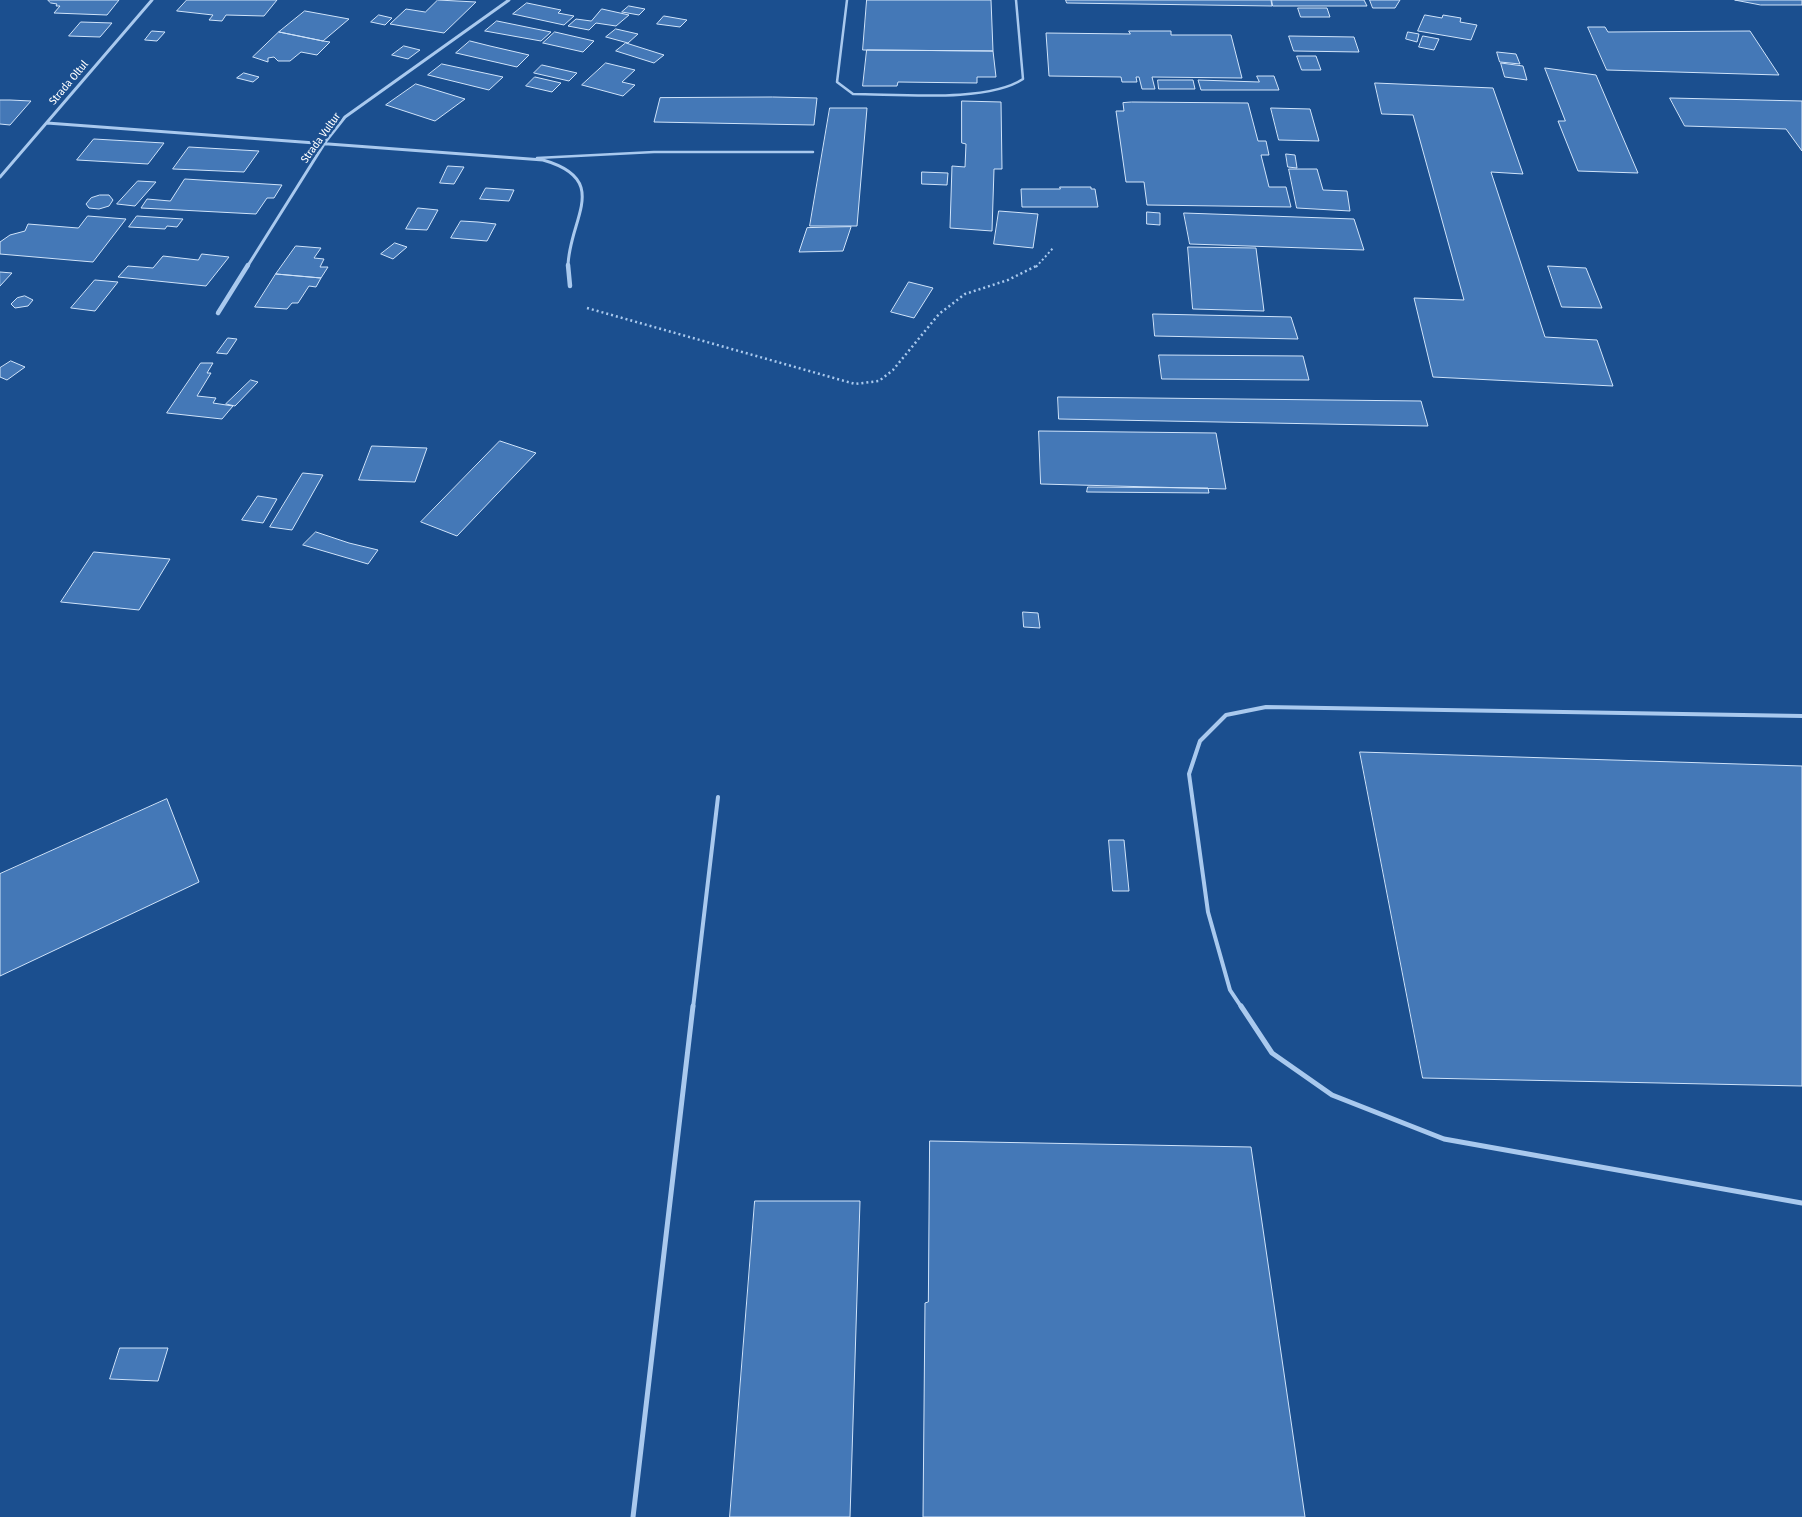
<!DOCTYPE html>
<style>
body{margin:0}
canvas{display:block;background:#1b4f8f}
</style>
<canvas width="1802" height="1517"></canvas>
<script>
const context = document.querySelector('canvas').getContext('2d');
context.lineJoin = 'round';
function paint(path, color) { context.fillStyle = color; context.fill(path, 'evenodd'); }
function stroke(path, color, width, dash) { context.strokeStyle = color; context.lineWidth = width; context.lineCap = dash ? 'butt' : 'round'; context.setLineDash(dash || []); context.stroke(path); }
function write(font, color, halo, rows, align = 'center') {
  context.font = font + ' "Fira Sans Condensed",sans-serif'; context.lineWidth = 5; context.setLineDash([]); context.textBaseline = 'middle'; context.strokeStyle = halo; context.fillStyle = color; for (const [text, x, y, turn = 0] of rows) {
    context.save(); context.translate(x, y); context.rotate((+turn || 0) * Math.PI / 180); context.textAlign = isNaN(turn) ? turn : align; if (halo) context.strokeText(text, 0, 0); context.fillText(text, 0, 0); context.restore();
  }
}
const building = new Path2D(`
 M48,0H119L107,15L54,13L60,6H56L57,4L51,3Z
 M187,0H277L264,16L226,15L222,21L209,20L213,15L177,11Z
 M438,0L476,2L444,33L390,24L406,9L425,12Z
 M867,0H991L993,51L863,50Z
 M1066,0H1271L1272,6L1067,3Z
 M1272,0H1364L1367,6H1273Z
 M1370,0H1400L1395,8H1373Z
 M1735,0H1802V5H1761Z
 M527,3L561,10L558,13L574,16L564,25L513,14Z
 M629,6L645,9L639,15L622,12Z
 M1298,8H1327L1330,17H1301Z
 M602,9L629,15L616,26L596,23L589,30L568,26L576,19L591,21Z
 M305,11L349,19L323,41L279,32Z
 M379,15L392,18L385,25L371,22Z
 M1425,15L1442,18L1443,15L1461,18L1460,22L1477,25L1471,40L1418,31Z
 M664,16L687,20L680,27L657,24Z
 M497,21L551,32L541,41L485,31Z
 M81,22L112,23L100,37L69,36Z
 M1588,27H1605L1608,32L1750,31L1779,75L1607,70Z
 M616,29L638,34L628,43L606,37Z
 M152,31L165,32L157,41L145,40Z
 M1129,31H1171V35H1231L1242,78L1152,77L1155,89H1142L1139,77H1136L1137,82H1122L1121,77L1049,76L1046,33L1130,34Z
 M279,32L323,41L330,42L317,55L301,52L290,61H278L274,57L268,58V62L253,57Z
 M555,32L594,41L583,52L543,43Z
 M1408,32L1419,34L1417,42L1406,39Z
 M1289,36L1354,37L1359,52L1294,51Z
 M1423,36L1439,39L1434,50L1419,47Z
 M470,41L490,46L529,55L517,67L456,53Z
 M626,43L664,55L654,63L616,51Z
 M404,46L420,50L408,59L392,55Z
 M867,50L993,51L996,77H977V83L898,82L897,86H863Z
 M1497,52L1516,54L1520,64L1500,62Z
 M1297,56H1316L1321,70H1302Z
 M606,63L635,70L622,82L635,85L623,96L582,85Z
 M1501,63L1523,66L1527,80L1505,77Z
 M442,64L503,77L489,90L428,75Z
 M542,65L577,73L569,81L534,73Z
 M1545,68L1596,75L1638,173L1578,171L1558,121H1565Z
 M244,73L259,77L253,82L237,78Z
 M1257,76H1274L1279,90H1201L1198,80L1259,82Z
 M535,77L561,83L552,92L526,86Z
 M1158,80H1193L1195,89H1159Z
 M1375,83L1493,88L1523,174L1491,172L1545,337L1597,340L1613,386L1433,377L1414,298L1464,300L1413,115L1382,114Z
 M416,84L465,99L435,121L386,105Z
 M773,97L817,98L814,125L654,122L660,98Z
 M1670,98L1802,101V151L1786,129L1685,126Z
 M0,100H10L31,101L10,125L0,124Z
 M962,101L1001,102L1002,169H994L992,231L950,228L952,166L965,167L966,144L962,143Z
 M1132,102L1248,103L1258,141H1266L1269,155H1261L1269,187H1286L1291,207L1147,205L1144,182H1126L1116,111H1124L1123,103Z
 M830,108H867L857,226H810Z
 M1271,108L1310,109L1319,141L1279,140Z
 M94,139L164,143L148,164L77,160Z
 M189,147L259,151L244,172L173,169Z
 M1286,154L1295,155L1297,168L1288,167Z
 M448,166L464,167L454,184L440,183Z
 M1289,169H1317L1323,190L1347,191L1350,211L1297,208Z
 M922,172L948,173L947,185L922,184Z
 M185,179L282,185L274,198H267L256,214L141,208L147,199L170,201Z
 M138,181L156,182L135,206L117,204Z
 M1060,187H1091V189H1095L1098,207H1022L1021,189H1060Z
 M486,188L514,190L509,201L480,199Z
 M100,195H109L113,200L109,206L99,209L89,208L86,204L91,198Z
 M418,208L438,210L427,230L406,229Z
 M999,211L1038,214L1033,248L994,244Z
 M1147,212L1160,213V225L1147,224Z
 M1184,213L1354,219L1364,250L1190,244Z
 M88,216L126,219L93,262L0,254V242L10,235L25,231L28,224L78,228Z
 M137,216L183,219L177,227L167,226L165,229L129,227Z
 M461,221L478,222L496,224L487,241L451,238Z
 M851,227L843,251L799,252L807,228Z
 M395,243L407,247L393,259L381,254Z
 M296,246L321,248L314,258L324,259L320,267H328L321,278L276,274Z
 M1188,247L1256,248L1264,311L1193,309Z
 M202,254L229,257L206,286L118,277L128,266L153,268L163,256L198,260Z
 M1548,266L1586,268L1602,308L1562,307Z
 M0,272L12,273L0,286Z
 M276,274L321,278L316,287L309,286L298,303H292L287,309L255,307Z
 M95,280L118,282L95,311L71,308Z
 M909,282L933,288L914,318L891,312Z
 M25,296L33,300L28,306L15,308L11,304L17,298Z
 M1153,314L1291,317L1298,339L1155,336Z
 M228,338L237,339L227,354L217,353Z
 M1159,355L1303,356L1309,380L1162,379Z
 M11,361L25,367L7,380L0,377V368Z
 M201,363H213L207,373H211L197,396L216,398L213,403L233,406L222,419L167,413Z
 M251,380L258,382L235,406L226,404Z
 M1058,397L1421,401L1428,426L1059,419Z
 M1039,431L1216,433L1226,489L1041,484Z
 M500,441L536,453L457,536L421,522Z
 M372,446L427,448L415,482L359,480Z
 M303,473L323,475L292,530L270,527Z
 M1088,487L1208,488L1209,493L1087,492Z
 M258,496L277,499L263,523L242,520Z
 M316,532L349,543L378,550L368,564L303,545Z
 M94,552L170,559L139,610L61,602Z
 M1023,612L1038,613L1040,628L1024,627Z
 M1360,752L1802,766V1086L1423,1078Z
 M167,799L199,882L0,976V874Z
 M1109,840H1124L1129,891H1113Z
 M930,1141L1251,1147L1305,1517H923L925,1303L928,1302Z
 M755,1201H860L850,1517H730Z
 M120,1348H168L158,1381L110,1379Z`);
paint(building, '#4478b7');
stroke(building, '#cfe3fa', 1);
stroke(new Path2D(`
 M1036,267L1054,247`), '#a9c9ee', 2, [2, 2.5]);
stroke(new Path2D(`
 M587,308L855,384L879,381L893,370L939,314L965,294L1008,280L1038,265`), '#a9c9ee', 2.5, [2, 3]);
stroke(new Path2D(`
 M847,0L837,82L853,94C898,94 987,103 1023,79L1016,0
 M537,158L654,152H813`), '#a9c9ee', 2.5);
stroke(new Path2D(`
 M693,1008L718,797
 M1242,1008L1230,990L1208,912L1189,774L1200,741L1226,715L1266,707L1802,716`), '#a9c9ee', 4);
stroke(new Path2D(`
 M1241,1006L1272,1053L1332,1095L1444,1139L1802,1203
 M633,1517L693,1006`), '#a9c9ee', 5);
stroke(new Path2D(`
 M47,123L543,160C613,180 568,220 568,267
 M0,177L152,0
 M247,267L326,141L345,117L509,0`), '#a9c9ee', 3);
stroke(new Path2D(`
 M568,265L570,286
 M218,313L248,265`), '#a9c9ee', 4.5);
write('11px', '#fff', '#1b4f8f', [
 ["Strada Oltul",69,83,-50],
 ["Strada Vultur",321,138,-54]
]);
</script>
